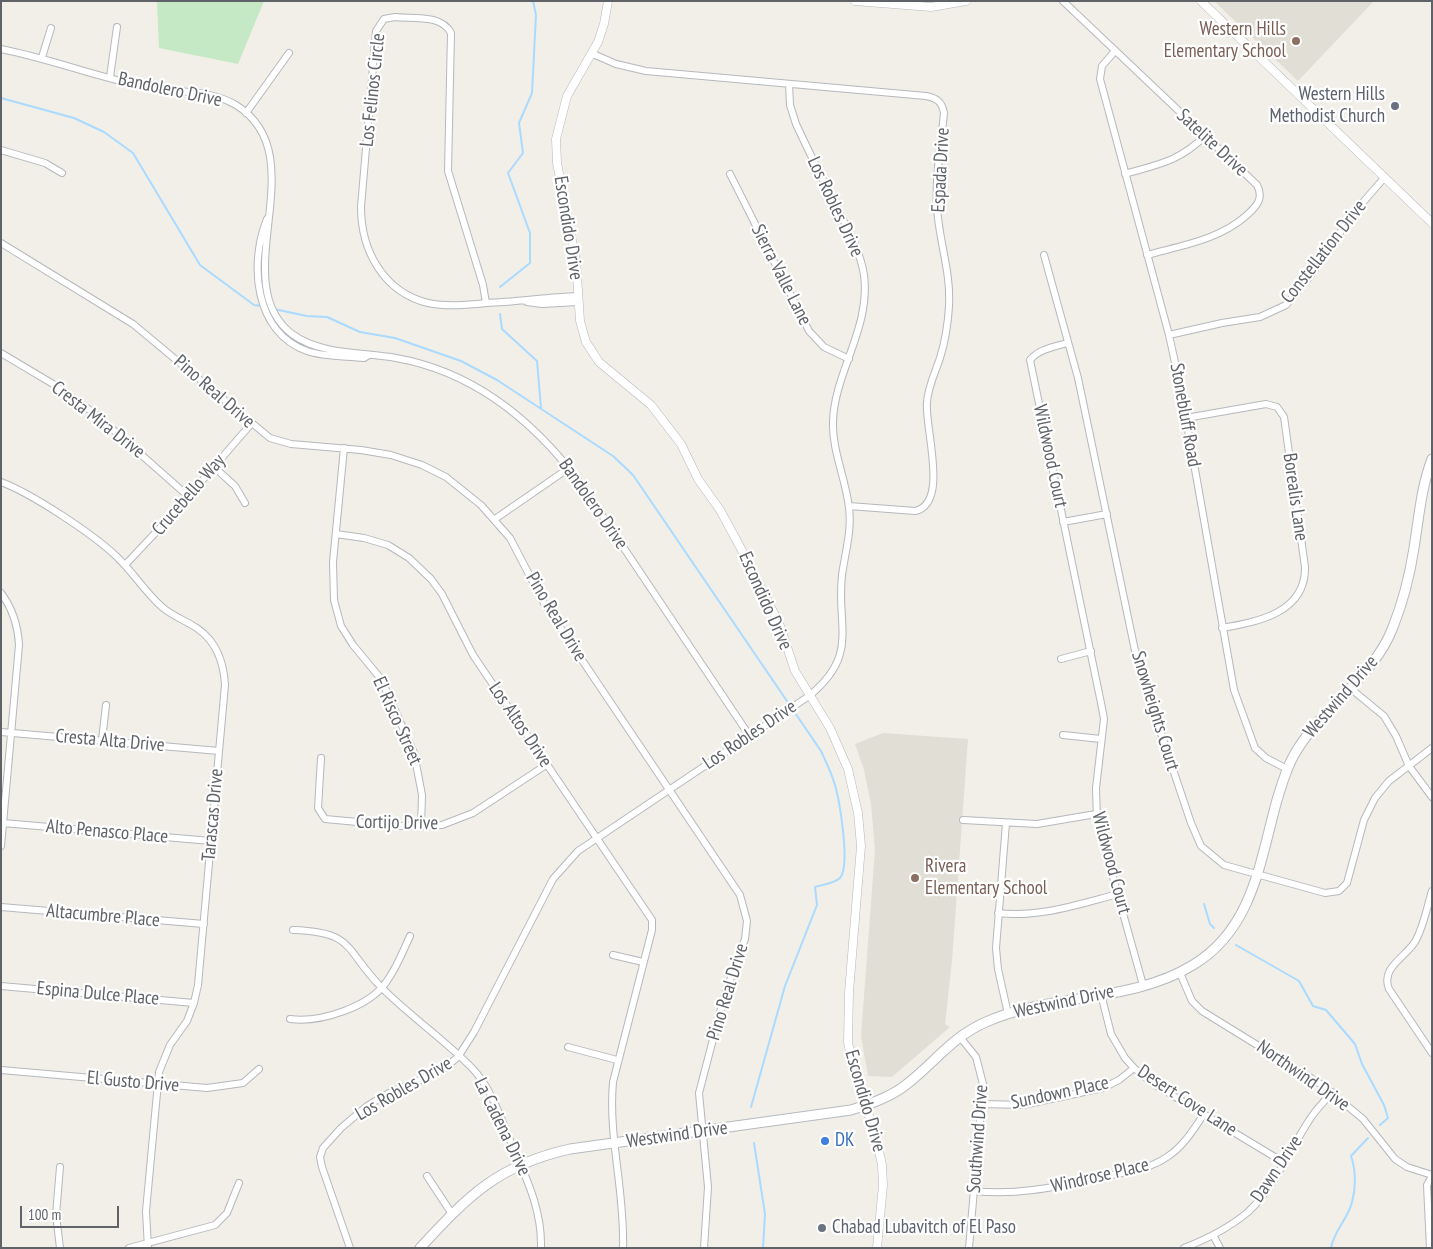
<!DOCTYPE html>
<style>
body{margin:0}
#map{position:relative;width:1433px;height:1249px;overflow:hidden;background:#f1efe8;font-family:"PT Sans Narrow",sans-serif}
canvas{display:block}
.frame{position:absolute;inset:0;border:2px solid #5f6368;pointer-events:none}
.scale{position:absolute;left:20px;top:1206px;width:99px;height:22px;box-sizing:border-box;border:2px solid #5f6368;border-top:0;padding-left:6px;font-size:15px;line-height:18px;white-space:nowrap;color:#5f6368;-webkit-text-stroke:4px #fff;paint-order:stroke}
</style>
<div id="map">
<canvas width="1433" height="1249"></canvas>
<div class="frame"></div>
<div class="scale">100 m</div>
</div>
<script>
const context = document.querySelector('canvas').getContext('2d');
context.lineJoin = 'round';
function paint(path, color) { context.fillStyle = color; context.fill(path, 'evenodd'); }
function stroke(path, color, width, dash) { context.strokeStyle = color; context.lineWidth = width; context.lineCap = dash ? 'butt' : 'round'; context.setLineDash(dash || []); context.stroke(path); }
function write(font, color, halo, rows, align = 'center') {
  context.font = font + ' "PT Sans Narrow",sans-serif'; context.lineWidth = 4.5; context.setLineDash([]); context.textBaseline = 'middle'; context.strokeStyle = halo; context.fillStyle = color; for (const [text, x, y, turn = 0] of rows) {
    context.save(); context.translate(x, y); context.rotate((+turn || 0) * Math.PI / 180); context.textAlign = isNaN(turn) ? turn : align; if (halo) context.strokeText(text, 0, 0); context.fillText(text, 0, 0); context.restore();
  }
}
paint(new Path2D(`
 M1214,1H1374L1298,81Z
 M883,733L968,739L952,961L945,1024L950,1027L892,1077L868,1076L861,1036L875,850L871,804L864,770L855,744Z`), '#e1ded6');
paint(new Path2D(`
 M157,1H264L238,64L159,48Z`), '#c5e8c5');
stroke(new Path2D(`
 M1,98L74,118L104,132L133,153L200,265L254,305L262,306
 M500,287L530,263V233L508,173L523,153L519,123L532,93L536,15L533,1
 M274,309L307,316L327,317L360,332L395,338L461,361L497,380L613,456L633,475L821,751C825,760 830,770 833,779C839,795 851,866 840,878C835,883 822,885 815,887L817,905L785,986L751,1107
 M500,314L502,329L537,361L541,408
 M1204,904L1210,924L1214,928
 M1236,945L1299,981L1313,1006L1326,1010L1355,1044L1362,1064L1384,1105L1388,1118L1380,1125
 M754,1143L765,1214L763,1248
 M1331,1248C1334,1230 1348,1219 1352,1202C1356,1188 1356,1170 1351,1156L1368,1138`), '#aadaff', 2);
const minor = new Path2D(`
 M1063,1L1257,185C1264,198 1257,206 1247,215C1219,240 1183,245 1147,255
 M395,17C413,19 441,14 451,33L448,171L483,285L486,303C467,305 447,307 428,303C383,292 361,250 361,207L376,31L384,19Z
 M1,49C51,59 97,77 146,87C176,93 209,89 236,105C318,156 223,281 292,334C320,355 363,352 396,358C475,372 535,422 581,484L749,735
 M1115,51L1102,66L1100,79L1169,335L1181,390L1234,690L1255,748L1266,758L1287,769
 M593,54L616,64L646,71L926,96C937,98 942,102 944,113C941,144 935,177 937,208C939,241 951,272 949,306C948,324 945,342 940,358C935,373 928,387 927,402C924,426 950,504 915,511L849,506
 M42,57L51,28
 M110,77L117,27
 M246,113L289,53
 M1,150L45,163L62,173
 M730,174L809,331L824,347L849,359
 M1125,174C1159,164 1178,162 1205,136
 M267,219C249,263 254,332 307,351C324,357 346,356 364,358L369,355
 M1,243L133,324L270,438L291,444L361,450L391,455L422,465L446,477L481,505L510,538L545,605L740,895L747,921L745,939L724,997L699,1093L708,1187L704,1248
 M1044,255L1078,378L1138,665L1191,823L1201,846L1224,865L1325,893L1339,891L1347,883L1364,820L1375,798L1389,781L1432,748
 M527,302L542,304L578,302
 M486,303C517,302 547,297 578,296
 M1169,335L1222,323L1260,317L1286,305L1311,275L1352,215L1384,178
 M1067,343C1054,347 1039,349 1030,360L1101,703L1104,719L1096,788L1097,820L1143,985
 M1,353L53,384L94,413L188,496
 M1186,418L1266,404L1277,407L1284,417L1305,567C1306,613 1257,622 1222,628
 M344,448L333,562L334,600L341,626L353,645L381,679L414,753L422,795L421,827
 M214,467L235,486L245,503
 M1,482C31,493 93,534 116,556C133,572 145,592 162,607C177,620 196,623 209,639C220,652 224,668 225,685L198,985L194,1003L187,1021L170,1045L159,1072L146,1211L148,1248
 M495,519L569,468
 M1063,522L1107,514
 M336,534L364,538L388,545L409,558L431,579L442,594L473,655L652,920V930L613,1082C608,1137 625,1192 623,1248
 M125,565L175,512L251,424
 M1,593C13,609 18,626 19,645L1,846
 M1061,659L1091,651
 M1350,688L1384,716L1396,736L1409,766L1432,797
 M1,732L219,751
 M1063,735L1101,739
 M102,740L106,705
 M321,758L318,808L325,819L401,826L442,825L473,813L546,765
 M963,820L1037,824L1096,814
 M3,823L211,841
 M1006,823L996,948L998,969L1008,1014
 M1432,891C1427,907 1424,925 1416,940C1407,957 1380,967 1389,989L1432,1053
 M1,907L204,924
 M998,913C1039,918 1079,904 1118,894
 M293,930C356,932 344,950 382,988C411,1017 445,1040 473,1069C493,1091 501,1120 513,1147C527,1180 542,1210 541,1248
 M613,955L643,962
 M1180,973L1192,1001L1202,1011L1322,1085L1363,1119L1395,1159L1407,1167L1432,1175
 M1,986L194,1003
 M1101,994L1111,1034L1125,1058L1134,1068L1154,1084L1283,1162
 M290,1019C320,1023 370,1007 387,981C397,967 403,951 410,936
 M960,1037L976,1057L983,1084L969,1248
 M568,1047L617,1060
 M1,1070L207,1088L243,1083L259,1069
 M982,1104L1023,1105L1103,1088L1119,1080L1134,1068
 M427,1176L452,1214
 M974,1191C1019,1196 1059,1186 1102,1177C1125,1172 1148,1170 1167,1157C1184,1146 1193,1130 1204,1114
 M1213,1235L1220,1248
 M60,1248L56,1215L60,1167
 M129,1248L215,1225L227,1213L239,1183
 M350,1248L322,1167L320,1157L323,1148L341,1128L367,1106L389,1093L441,1071L458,1057L474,1032L553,879L578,851L809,696C860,654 836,627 842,575C845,553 852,531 849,508C846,479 832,451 833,422C834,373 871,328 864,275C860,249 846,226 834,202C821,176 808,150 796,124L790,105L789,84
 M1184,1248C1207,1239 1229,1228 1248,1212C1275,1187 1290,1149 1310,1119C1316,1109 1325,1101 1332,1092
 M1430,1248L1427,1185L1432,1176`);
const tertiary = new Path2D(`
 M608,1L604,24L598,42L567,96L556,139L557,163L576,261L580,321L586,342L599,362L651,405L681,444L698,479L720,510L739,545L779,623L795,671L830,728L848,769L858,813L861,846L849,992L848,1042L853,1068L876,1137L882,1165L883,1185L877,1248
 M855,1L931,7L966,1
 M1201,1L1432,223`);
const secondary = new Path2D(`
 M420,1248C468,1196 498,1165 570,1149L851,1110C870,1104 891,1097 907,1084C934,1063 953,1036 986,1022C1051,993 1131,1003 1193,965C1253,929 1260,861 1277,800C1282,784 1286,769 1294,755C1321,707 1374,678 1393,627C1403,602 1410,574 1414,548C1419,517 1421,488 1432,459`);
stroke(minor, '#b5b8bc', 8);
stroke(tertiary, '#b5b8bc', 9);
stroke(secondary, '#b6babf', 11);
stroke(minor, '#fff', 6);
stroke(tertiary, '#fff', 8);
stroke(secondary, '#fff', 9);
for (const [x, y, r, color] of [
 [1296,41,5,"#8d6e63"],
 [1395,106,5,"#6b7280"],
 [915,878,5,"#8d6e63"],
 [825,1141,5,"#3f7fe0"],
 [822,1228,5,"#6b7280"]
]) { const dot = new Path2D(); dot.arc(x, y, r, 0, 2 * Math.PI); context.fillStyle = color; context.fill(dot); stroke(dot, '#fff', 2); }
write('19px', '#785e54', '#fff', [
 ["Western Hills",1286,30],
 ["Elementary School",1286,52],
 ["Rivera",925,867,"left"],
 ["Elementary School",925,889,"left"]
], 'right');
write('19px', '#5f6368', '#fff', [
 ["Bandolero Drive",170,90,12],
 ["Los Felinos Circle",373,90,-84],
 ["Satelite Drive",1212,143,43],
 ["Espada Drive",941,170,-87],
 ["Los Robles Drive",835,207,65],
 ["Escondido Drive",568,228,81],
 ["Constellation Drive",1324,252,-52],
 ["Sierra Valle Lane",781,275,63],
 ["Pino Real Drive",214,392,41],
 ["Stonebluff Road",1185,415,80],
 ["Cresta Mira Drive",98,420,38],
 ["Wildwood Court",1050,456,78],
 ["Crucebello Way",189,495,-49],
 ["Borealis Lane",1295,497,82],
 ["Bandolero Drive",593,504,55],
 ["Escondido Drive",765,601,66],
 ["Pino Real Drive",556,617,59],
 ["Westwind Drive",1341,697,-49],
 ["Snowheights Court",1155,711,73],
 ["El Risco Street",397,721,66],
 ["Los Altos Drive",520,725,56],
 ["Los Robles Drive",750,735,-34],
 ["Cresta Alta Drive",110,741,5],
 ["Tarascas Drive",213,815,-85],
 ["Cortijo Drive",397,823,1],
 ["Alto Penasco Place",107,832,5],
 ["Wildwood Court",1111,863,75],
 ["Altacumbre Place",103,916,5],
 ["Pino Real Drive",728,992,-73],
 ["Espina Dulce Place",98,994,5],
 ["Westwind Drive",1064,1002,-12],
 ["Northwind Drive",1303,1076,35],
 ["El Gusto Drive",133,1082,5],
 ["Los Robles Drive",404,1089,-30],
 ["Sundown Place",1060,1093,-12],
 ["Escondido Drive",865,1101,74],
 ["Desert Cove Lane",1187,1101,33],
 ["La Cadena Drive",502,1127,64],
 ["Westwind Drive",677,1135,-8],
 ["Southwind Drive",978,1139,-86],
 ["Dawn Drive",1277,1169,-56],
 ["Windrose Place",1100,1176,-13]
]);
write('19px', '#5b616d', '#fff', [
 ["Western Hills",1385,95],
 ["Methodist Church",1385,117],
 ["Chabad Lubavitch of El Paso",832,1228,"left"]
], 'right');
write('19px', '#366cbe', '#fff', [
 ["DK",835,1141]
], 'left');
</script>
